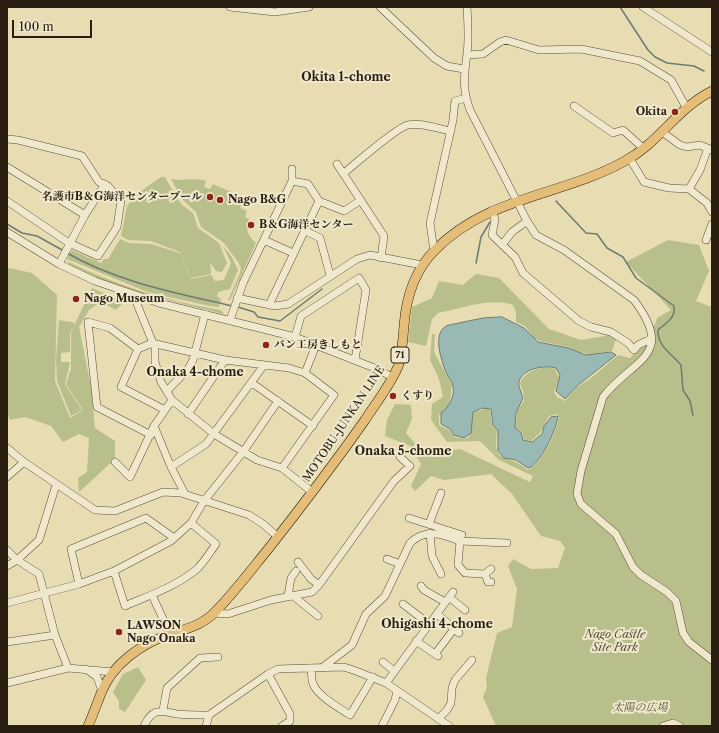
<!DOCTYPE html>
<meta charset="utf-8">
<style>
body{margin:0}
#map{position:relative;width:719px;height:733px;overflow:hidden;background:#e8dcb2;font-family:"Libre Caslon Text",serif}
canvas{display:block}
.frame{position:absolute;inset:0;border:8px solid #2a1e11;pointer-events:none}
.scale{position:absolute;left:12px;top:20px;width:80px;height:18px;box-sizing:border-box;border:2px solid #2a1e11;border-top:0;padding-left:5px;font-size:12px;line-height:14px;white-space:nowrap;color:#2a1e11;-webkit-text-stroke:3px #f0e8cd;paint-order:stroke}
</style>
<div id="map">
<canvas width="719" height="733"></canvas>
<div class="frame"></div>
<div class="scale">100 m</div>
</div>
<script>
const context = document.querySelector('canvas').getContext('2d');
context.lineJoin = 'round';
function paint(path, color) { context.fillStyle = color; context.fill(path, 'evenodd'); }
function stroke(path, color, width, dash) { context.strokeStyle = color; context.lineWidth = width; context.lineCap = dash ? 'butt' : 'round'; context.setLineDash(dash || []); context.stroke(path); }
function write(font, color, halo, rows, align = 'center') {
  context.font = font + ' "Libre Caslon Text","Noto Serif JP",serif'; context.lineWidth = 4; context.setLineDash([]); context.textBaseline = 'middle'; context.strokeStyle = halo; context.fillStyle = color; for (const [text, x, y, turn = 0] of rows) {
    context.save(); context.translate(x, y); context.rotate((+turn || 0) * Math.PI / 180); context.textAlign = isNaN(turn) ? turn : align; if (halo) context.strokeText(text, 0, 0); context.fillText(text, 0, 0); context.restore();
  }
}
paint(new Path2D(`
 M161,177H165L175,195L182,205L193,213L198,228L219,243L227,263L222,272L216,271L210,262L211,274L191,278L180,252L151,241L128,240L121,236L127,206L138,193Z
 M171,179C181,181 200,178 206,181L204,187L210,189L213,184L244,198L240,208L247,211L245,217L249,219C245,229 248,236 256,243L230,300H228L240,273L241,268L238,262L224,243L201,227L196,212L182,199Z
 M120,239L129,243L151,244L180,253L191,279L211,275L215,281L224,280L231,263L223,246L232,257L238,270L230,289L218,292L217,296L221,299L219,307L210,306L164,296L163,293L156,294L145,291L67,259L72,250L101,263L104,259H108Z
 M668,240L699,245L709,271L696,301L712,307V726H496L483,697L487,687L486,678L497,633L512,627L517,589L508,566L513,559L531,569L558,568L565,548L560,541L541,536L512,494L491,474L444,480L431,476L415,491L411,486L421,464L410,446L385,436L387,420L395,404L411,405L412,419L406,433L421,450L438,452L460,449L530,482L533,476L499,460L480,441L447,442L431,420L432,404L443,397L439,379L430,360L432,334H435L434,352L452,385L450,400L447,408L439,415V425L449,430L455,437L464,439L469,437L474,412L487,408L490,410L492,427L497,430C492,469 508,451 527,470C541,467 558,429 559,416L557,414L549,416L540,433L531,441L524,439L522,431L516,428L517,412L524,400V395L520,383C525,370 543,365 555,369L559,378L554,392L557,397L565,401L576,388L591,378L618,355L630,358L645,344L653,347L652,326L655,325L657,318L671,310L626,262Z
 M67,261C115,285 167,301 220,310L223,312V314C198,307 76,280 67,261Z
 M9,268L32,273L57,295L55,381L70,418L83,410L66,384L71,369V332L92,288L124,302L116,310L100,302L89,310L79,327L91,387L95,428L115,441V459L79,492L78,478L87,472L89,438L79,434L63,442L51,426L25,417L10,420L7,413V269Z
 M476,274L499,278L549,329L581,340L611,335L616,339L612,351L589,354L576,351L568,347L540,341L534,338L525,326L516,322V312L513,305C490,297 461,309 438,313L432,319L426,346L408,342L412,307L432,298L439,281L463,285Z
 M59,320L76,323L70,332V352L61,353V362H70L65,384L82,410L71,416L57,381L56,360Z
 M138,667L146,680L125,712L119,709V701L113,692L123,674Z`), '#b9bf8a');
const water = new Path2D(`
 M502,317L524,328L538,342L568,348L586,355L611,352L616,355L577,386L565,399L556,391L560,375L556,368C545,365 522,368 519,382C518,387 522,393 523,398L516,413L515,428L521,432L523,440L532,442L542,434L544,426L551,417L558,416C557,428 540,466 528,468L516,460L504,458L498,451V430L493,426L491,409L482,408L473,412L471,433L464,438L454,435L450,429L441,424V413C449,407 455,396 453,386C452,381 448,377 446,372C441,360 431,330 449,325L483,318Z`);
paint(water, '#99bab4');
stroke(water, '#6d7c73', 1);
stroke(new Path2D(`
 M620,7L648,50L655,57L667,63L694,66L704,71
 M556,201L586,233L597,234L607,248L623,257L636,278L674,306C676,318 666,323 658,330C657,346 672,354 681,365L683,390L690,401L693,415
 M7,224L22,233L37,236L64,251
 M67,253C117,282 177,293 232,306
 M476,263L481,237L490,222
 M238,307L254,312L258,317L280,321L322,289`), '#6d7c73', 1.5);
const minor = new Path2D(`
 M230,7L275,12L309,7
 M380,7L434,58L447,66L464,69
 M467,7C468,23 469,39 467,54C464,77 462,88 470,110L527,221L536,235L564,250L634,300C677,357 632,359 603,397L581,471L577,494L581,504L616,534L633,567L641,575L667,592L676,601L683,633L689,642L712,660
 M643,7L712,52
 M467,55L483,54L500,42L506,40L539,50L581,49L640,61L671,80L686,107
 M574,106L613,133L623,130L644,149
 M662,132L680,145L687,147L700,145L712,150
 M7,139L18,140L82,156L99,182L108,186L121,201L117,227L98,256L69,243L7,201
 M630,159L644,182L669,188L689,189L707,203L712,212
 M337,164L384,236L381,258
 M7,167L85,215
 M344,173C355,164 397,127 408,125C422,122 437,129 451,131
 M292,181L308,184L319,201L344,211L361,200
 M689,189L700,170L708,148
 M492,210L495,220L492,235L515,257L523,273L579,321L591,327L611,332L628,343L634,350L638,345L651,339
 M306,231L320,238L330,275
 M7,232L59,264L95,281L159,303L295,337L377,369L392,377
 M264,240L293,253
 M706,240L712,224
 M502,245L512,232L527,221
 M434,251L430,223L453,120L455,101L466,98
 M59,264L85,215L105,184
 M139,297L137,304L155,348V362L161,382L172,400L214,434L257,460L282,468L312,492
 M237,298L275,306L288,304L357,259L370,255L422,265
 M269,305L319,201
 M230,320L243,283L292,181V169
 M295,337L301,316L359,278L366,290L355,360
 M138,349L121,387L165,410
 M305,373L316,345
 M252,383L313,426
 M167,391L188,369L193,360L205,314
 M188,414L225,360
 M154,426L171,467L206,444L264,365
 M151,435L97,407L88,322L110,328L138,349L152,343L225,360L289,368L305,373L334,395L282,468
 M7,448L24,462L95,510L115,511L163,492L181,493L249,515L263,524L278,537
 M115,462L130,477L154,426L172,400
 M171,467L185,494
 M7,477L24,462
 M409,518L462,535
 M429,524L441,493
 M430,533L432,556L441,574
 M460,541L507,543
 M7,550L17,560L39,574L55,635L68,668
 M387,559L400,564
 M298,562L311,579L319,585
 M7,566L17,560L39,540L56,485
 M114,571L125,606C148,596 177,586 197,569C204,562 210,552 216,544L191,523
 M485,574L491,569
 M79,584L71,549L146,518L174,538
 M421,586L424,590L445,602
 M152,595L170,634
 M292,595L318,616
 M288,596L291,578L296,571
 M449,597L465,610
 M7,603L79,584L114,571L171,541L191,523L204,501L243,452L278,401
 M403,604L429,624
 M214,613L228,614L271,600L312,592L319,585L394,481L410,466L400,457
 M437,614L459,633
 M416,641L438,656
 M7,642L55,635
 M435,654L454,629
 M383,662L394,671
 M323,667L352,645L366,614L385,596L410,543C425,528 442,534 460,541L458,565L465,573L485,574L488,582H491
 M311,668C312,673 311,679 313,684C319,697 338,707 350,715L373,677
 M86,669L97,677L102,691
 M268,674L290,714V721L282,726
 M7,683L68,668L113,672
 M386,683L453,592
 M163,710L167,688L200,658L218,657
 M438,719L447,710L451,703L452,688L455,680L472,660
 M144,726C153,707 160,711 177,714C188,715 199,715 209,715
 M206,726L209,715L268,674L278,669L308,668L344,667L356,671L386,683L449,726
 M382,726L395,700L397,691
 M663,726L673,723L679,726`);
const major = new Path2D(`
 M88,726C93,715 97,703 102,691C113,664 141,644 168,635C185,629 201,626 214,613C234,593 251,570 269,548C302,506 334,464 365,420C376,403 392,383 399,364C402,352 403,338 404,326C406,297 414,271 435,250C488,196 562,196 625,161C660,142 676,109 712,91`);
stroke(minor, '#5a4e39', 8);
stroke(major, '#2a1e11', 10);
stroke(minor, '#f0e8cd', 7);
stroke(major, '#e4be79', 9);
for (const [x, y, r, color] of [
 [675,112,4,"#8f2418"],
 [210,197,4,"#8f2418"],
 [220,200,4,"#8f2418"],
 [251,225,4,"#8f2418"],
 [76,299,4,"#8f2418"],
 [266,345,4,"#8f2418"],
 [393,396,4,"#8f2418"],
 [119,632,4,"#8f2418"]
]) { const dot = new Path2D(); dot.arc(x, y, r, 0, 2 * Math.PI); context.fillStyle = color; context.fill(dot); stroke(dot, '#f0e8cd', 1.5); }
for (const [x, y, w] of [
 [400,355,18]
]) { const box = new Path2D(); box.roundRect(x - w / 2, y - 8, w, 16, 3); context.fillStyle = '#f0e8cd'; context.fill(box); stroke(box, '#2a1e11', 1); }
write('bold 10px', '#2a1e11', null, [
 ["71",400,355]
]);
write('bold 11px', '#2a1e11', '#f0e8cd', [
 ["Okita",667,112,"right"],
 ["名護市B＆G海洋センタープール",202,197,"right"],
 ["Nago B&G",228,200],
 ["B＆G海洋センター",259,225],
 ["Nago Museum",84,299],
 ["パン工房きしもと",274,345],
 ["くすり",401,396],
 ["LAWSON",127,626],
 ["Nago Onaka",127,639]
], 'left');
write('11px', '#2a1e11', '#f0e8cd', [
 ["MOTOBU-JUNKAN LINE",344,424,-56]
]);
write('italic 11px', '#554e35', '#f0e8cd', [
 ["Nago Castle",615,635],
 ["Site Park",615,648],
 ["太陽の広場",640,708]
]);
write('bold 12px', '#2a1e11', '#f0e8cd', [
 ["Okita 1-chome",346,78],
 ["Onaka 4-chome",195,373],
 ["Onaka 5-chome",403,452],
 ["Ohigashi 4-chome",437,625]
]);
</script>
